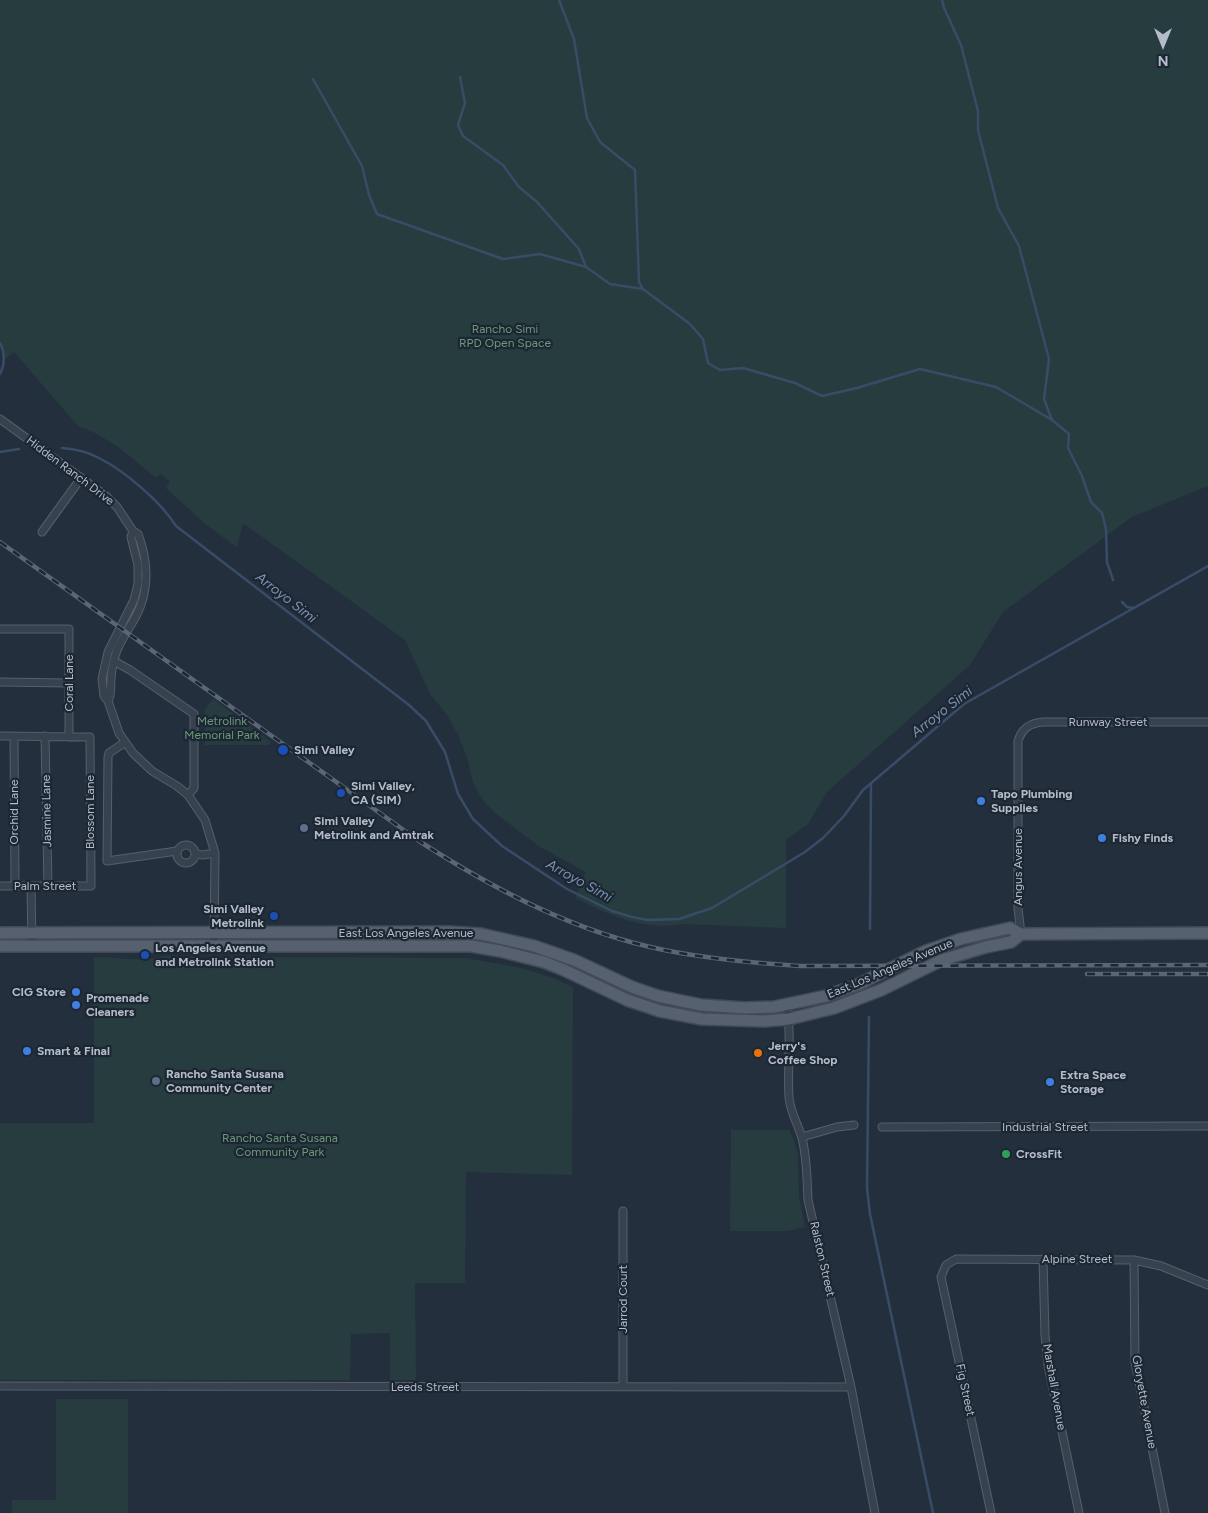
<!DOCTYPE html>
<style>
body{margin:0}
#map{position:relative;width:1208px;height:1513px;overflow:hidden;background:#242f3e;font-family:Figtree,sans-serif}
canvas{display:block}
.north{position:absolute;left:1138px;top:20px;width:50px;height:50px;-webkit-text-stroke:4px #1d2633;paint-order:stroke;rotate:180deg;font-size:14px;font-weight:700;line-height:20px;text-align:center;color:#b4bcc9}
.north::after{content:'';display:block;margin:auto;width:18px;height:22px;background:#b4bcc9;clip-path:polygon(50% 0,100% 100%,50% 72%,0 100%)}
</style>
<div id="map">
<canvas width="1208" height="1513"></canvas>
<div class="north">N</div>
</div>
<script>
const context = document.querySelector('canvas').getContext('2d');
context.lineJoin = 'round';
function paint(path, color) { context.fillStyle = color; context.fill(path, 'evenodd'); }
function stroke(path, color, width, dash) { context.strokeStyle = color; context.lineWidth = width; context.lineCap = dash ? 'butt' : 'round'; context.setLineDash(dash || []); context.stroke(path); }
function write(font, color, halo, rows, align = 'center') {
  context.font = font + ' Figtree,sans-serif'; context.lineWidth = 4.5; context.setLineDash([]); context.textBaseline = 'middle'; context.strokeStyle = halo; context.fillStyle = color; for (const [text, x, y, turn = 0] of rows) {
    context.save(); context.translate(x, y); context.rotate((+turn || 0) * Math.PI / 180); context.textAlign = isNaN(turn) ? turn : align; if (halo) context.strokeText(text, 0, 0); context.fillText(text, 0, 0); context.restore();
  }
}
paint(new Path2D(`
 M0,0H1208V486L1132,517L1003,612L970,665L827,792L808,824L786,840V928L681,924C640,931 611,915 575,898L586,872L540,847L495,813L482,799L473,782L467,757L458,735L447,715L430,694L405,640L243,523L237,547L235,546L204,523L166,488L170,482L161,474L156,478L117,446L95,433L78,426L14,352L3,361L0,341Z
 M213,699L271,742L269,745H205V709Z
 M164,956L199,957L203,960H227L231,957L466,958L522,968L553,978L573,987L572,1175L466,1172L465,1283H415L416,1380H390V1333L351,1334L350,1380H0V1123H94V957C118,957 141,963 164,956Z
 M731,1130H790L798,1153L799,1197L805,1227L788,1231H730Z
 M56,1399H128V1513H12V1500H56Z`), '#263c3f');
stroke(new Path2D(`
 M559,0L574,39L587,118L600,142L635,170L639,282L643,289
 M942,0L944,8L961,45L978,111V130L998,208L1019,246L1049,359L1044,399L1052,420
 M460,77L465,103L458,125L463,136L503,165L519,187L537,202L579,249L586,267L610,284L643,289L690,324L703,339L708,363L720,370L743,368L795,383L822,396L857,388L920,369L996,387L1052,420L1069,434L1068,448L1082,476L1091,502L1102,513L1106,529L1107,562L1113,580
 M313,79L362,166L369,195L377,214L503,259L540,254L586,267
 M0,343C5,352 5,364 0,374
 M62,448C75,449 88,452 99,458C125,471 161,502 176,526L409,705L426,721L445,752L458,794L473,819L502,846L567,889L612,911L632,917L648,920L679,919L712,908L805,852L823,838L844,816L863,790L964,704L1208,566
 M0,452L19,449
 M1122,602L1127,607L1134,608
 M870,929L871,783
 M869,1017L867,1188L870,1214L933,1513`), '#394c67', 2.5);
const street = new Path2D(`
 M0,419L106,496L117,507L133,531L138,534C148,560 150,590 136,616C129,629 119,642 115,656C113,664 111,672 111,679C110,688 112,694 108,701
 M133,531L131,537L138,565V584L134,600L108,652L102,679L104,696L108,701L119,733L133,753L152,771L177,786L188,795L205,820L215,853L214,946
 M42,532L81,478
 M0,629H69V737
 M114,661L130,670L194,714V788L188,795
 M0,682L69,683
 M0,736L90,737L91,886H0
 M45,736L48,886
 M14,737L15,886
 M124,743L109,753L108,757L107,861L177,851
 M177 854a9 9 0 1 1 18 0a9 9 0 1 1-18 0Z
 M196,854L203,855L215,853
 M31,886L32,947
 M1021,934L1018,908V741C1022,728 1030,723 1043,722H1208
 M787,1005C792,1036 787,1066 789,1097C790,1112 798,1124 802,1138C807,1158 807,1179 808,1200L851,1387L875,1513
 M882,1127L1208,1126
 M802,1137L837,1127L854,1125
 M623,1211V1387
 M1043,1259L1045,1335L1048,1365L1079,1513
 M1134,1260L1135,1362L1165,1513
 M0,1386L851,1387
 M991,1513L941,1277L946,1265L956,1259L1134,1260L1161,1266L1208,1285`);
const primary = new Path2D(`
 M0,933L449,932L481,934L534,946L574,960L632,987L658,996L701,1005L745,1008L774,1007L826,996L859,984L926,951L961,939L1010,928L1021,934L1208,933
 M0,946H471L500,951L544,962L564,970L627,1000L660,1011L702,1019L764,1021L789,1019L834,1008L881,990L942,960L986,947L1011,942L1021,934`);
stroke(street, '#565f6c', 9);
stroke(primary, '#414a57', 14);
stroke(street, '#38414e', 7);
stroke(primary, '#56606e', 11);
const rail = new Path2D(`
 M0,542L419,841C495,890 575,932 664,950C709,959 754,963 800,966L1208,965
 M1087,974H1208`);
stroke(rail, '#5a6575', 4.5);
stroke(rail, '#1d2633', 2.5, [8]);
for (const [x, y, r, color] of [
 [283,750,6,"#1a4fb4"],
 [341,793,5,"#1a4fb4"],
 [981,801,5,"#3f7fe0"],
 [304,828,5,"#5c6f8a"],
 [1102,838,5,"#3f7fe0"],
 [274,916,5,"#1a4fb4"],
 [145,955,5,"#1a4fb4"],
 [76,992,5,"#3f7fe0"],
 [76,1005,5,"#3f7fe0"],
 [27,1051,5,"#3f7fe0"],
 [758,1053,5,"#e8710a"],
 [156,1081,5,"#5c6f8a"],
 [1050,1082,5,"#3f7fe0"],
 [1006,1154,5,"#2e9e5b"]
]) { const dot = new Path2D(); dot.arc(x, y, r, 0, 2 * Math.PI); context.fillStyle = color; context.fill(dot); stroke(dot, '#1d2633', 2); }
write('12px', '#6b9a76', '#1d2633', [
 ["Rancho Simi",505,329],
 ["RPD Open Space",505,343],
 ["Metrolink",222,721],
 ["Memorial Park",222,735],
 ["Rancho Santa Susana",280,1138],
 ["Community Park",280,1152]
]);
write('12px', '#b4bcc9', '#1d2633', [
 ["Hidden Ranch Drive",70,471,37],
 ["Coral Lane",69,683,-90],
 ["Runway Street",1108,722],
 ["Jasmine Lane",47,811,-91],
 ["Orchid Lane",14,812,-90],
 ["Blossom Lane",90,812,-90],
 ["Angus Avenue",1018,867,-90],
 ["Palm Street",45,886],
 ["East Los Angeles Avenue",406,933],
 ["East Los Angeles Avenue",890,969,-23],
 ["Industrial Street",1045,1127],
 ["Ralston Street",822,1259,77],
 ["Alpine Street",1077,1259],
 ["Jarrod Court",623,1299,-90],
 ["Leeds Street",425,1387],
 ["Marshall Avenue",1054,1387,80],
 ["Fig Street",965,1390,78],
 ["Gloryette Avenue",1144,1402,80]
]);
write('bold 12px', '#b4bcc9', '#1d2633', [
 ["Simi Valley",294,750],
 ["Simi Valley,",351,786],
 ["CA (SIM)",351,800],
 ["Tapo Plumbing",991,794],
 ["Supplies",991,808],
 ["Simi Valley",314,821],
 ["Metrolink and Amtrak",314,835],
 ["Fishy Finds",1112,838],
 ["Simi Valley",264,909,"right"],
 ["Metrolink",264,923,"right"],
 ["Los Angeles Avenue",155,948],
 ["and Metrolink Station",155,962],
 ["CIG Store",66,992,"right"],
 ["Promenade",86,998],
 ["Cleaners",86,1012],
 ["Jerry's",768,1046],
 ["Coffee Shop",768,1060],
 ["Smart & Final",37,1051],
 ["Rancho Santa Susana",166,1074],
 ["Community Center",166,1088],
 ["Extra Space",1060,1075],
 ["Storage",1060,1089],
 ["CrossFit",1016,1154]
], 'left');
write('italic 14px', '#7c92b1', '#1d2633', [
 ["Arroyo Simi",286,598,38],
 ["Arroyo Simi",942,712,-38],
 ["Arroyo Simi",579,881,29]
]);
</script>
